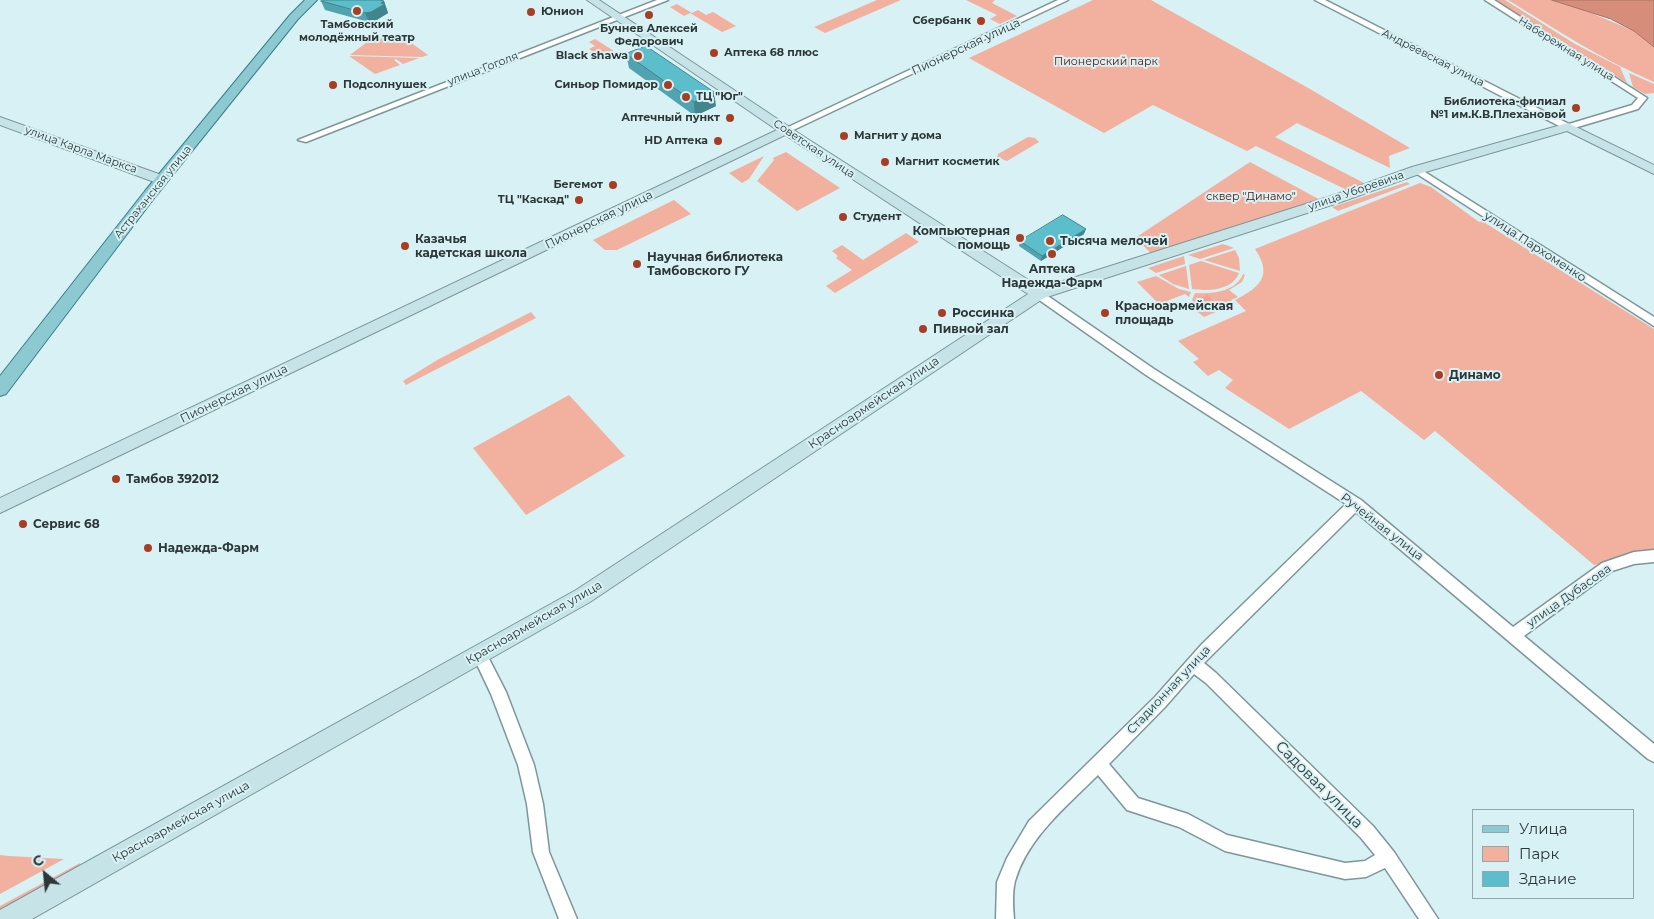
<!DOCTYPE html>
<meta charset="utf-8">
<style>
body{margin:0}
#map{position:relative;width:1654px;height:919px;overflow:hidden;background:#d7f1f5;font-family:Montserrat,sans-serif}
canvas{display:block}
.legend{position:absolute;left:1472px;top:809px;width:162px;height:90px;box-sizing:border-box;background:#d7f1f5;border:1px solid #93a7a9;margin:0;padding:6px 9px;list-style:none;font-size:15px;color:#2d3738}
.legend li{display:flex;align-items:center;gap:10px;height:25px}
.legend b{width:25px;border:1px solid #93a7a9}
.north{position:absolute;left:20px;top:849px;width:50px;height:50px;-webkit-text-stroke:4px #d7f1f5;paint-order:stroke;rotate:332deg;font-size:14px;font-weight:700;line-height:20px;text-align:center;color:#2d3738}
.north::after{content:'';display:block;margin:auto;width:18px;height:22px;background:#2d3738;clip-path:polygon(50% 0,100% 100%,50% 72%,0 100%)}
</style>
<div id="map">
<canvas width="1654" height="919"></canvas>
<ul class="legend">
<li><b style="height:6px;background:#8cc9d1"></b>Улица</li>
<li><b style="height:14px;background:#f2b09e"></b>Парк</li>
<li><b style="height:14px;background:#5dbecb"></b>Здание</li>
</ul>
<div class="north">С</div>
</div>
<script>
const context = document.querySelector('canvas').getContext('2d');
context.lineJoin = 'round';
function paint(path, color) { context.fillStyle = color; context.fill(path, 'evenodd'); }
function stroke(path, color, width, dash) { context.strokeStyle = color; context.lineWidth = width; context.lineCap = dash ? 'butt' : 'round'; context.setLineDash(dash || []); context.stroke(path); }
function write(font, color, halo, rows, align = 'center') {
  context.font = font + ' Montserrat,sans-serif'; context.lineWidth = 4; context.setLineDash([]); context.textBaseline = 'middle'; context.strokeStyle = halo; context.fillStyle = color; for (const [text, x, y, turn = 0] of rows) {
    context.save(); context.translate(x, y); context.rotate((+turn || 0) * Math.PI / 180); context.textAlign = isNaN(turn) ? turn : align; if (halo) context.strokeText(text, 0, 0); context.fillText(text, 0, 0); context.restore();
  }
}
paint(new Path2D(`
 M877,0H901L825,33L814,27Z
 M966,0H995L992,3L1017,16L1000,24L990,19L997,15Z
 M1093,0H1151L1310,89L1410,148L1389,156L1390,168L1297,123L1275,137L1366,184L1347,190L1256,146L1247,151L1153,105L1104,133L969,58Z
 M1494,0H1505L1575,44L1620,67L1627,83Z
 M1508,0H1552L1584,10L1634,31L1654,47V82C1602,60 1556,29 1508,0Z
 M677,4L692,13L698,10L706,15L713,12L736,26L722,32L690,13L684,16L670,7Z
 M403,37L428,55L422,57L350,55L371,39Z
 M595,39L617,53L604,59L589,49L595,46L589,42Z
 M349,56L419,58L403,64L396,59L394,60L400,65L375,74Z
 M1629,73L1654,84V93L1645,94L1633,87Z
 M1028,137L1035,138L1039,142L1007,161L997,157L998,154Z
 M786,152L840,188L797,211L757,181L774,160L773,158Z
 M764,156L749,179L742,183L729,173Z
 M1250,162L1326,203L1155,257L1135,238Z
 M1407,182L1410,184L1338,211L1332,207Z
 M1420,183L1431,187L1479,222L1482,221L1654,329V553L1594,565L1435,431L1424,440L1361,391L1289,429L1225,388L1233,380L1219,370L1208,376L1193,362L1199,359L1178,341L1246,311L1235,300C1258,288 1274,277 1255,249Z
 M674,200L691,214L617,250H605L593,240Z
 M906,233L919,242L835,293L826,286L852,270L836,258L838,256L832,251L842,245L863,260Z
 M1223,244L1234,248L1200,259L1188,255Z
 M1235,250L1239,258L1240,271L1204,260Z
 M1184,256L1185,264L1156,273L1148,268Z
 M1201,261L1239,273C1232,291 1208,291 1192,289L1189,265Z
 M1186,266L1189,289L1173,284L1159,275Z
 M1243,274L1245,275L1242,282L1229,290L1238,297L1231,300L1235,304L1204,317L1195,310L1200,308L1192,300L1195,293C1212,294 1236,292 1243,274Z
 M1156,276L1179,289L1191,292L1189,297L1185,294L1159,304L1137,282Z
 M531,312L536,318L406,385L403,381L439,359Z
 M569,395L625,456L526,515L473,448Z
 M0,855L9,856L64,859L0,894Z
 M80,863L81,868L0,912V906Z`), '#f2b09e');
paint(new Path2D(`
 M1207,295L1212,299L1211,307L1203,311L1193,310L1190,304Z`), '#efa591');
const water = new Path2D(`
 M1552,0H1654V47L1634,31L1611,19Z`);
paint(water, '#d68e7b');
stroke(water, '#a37467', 1);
const street = new Path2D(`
 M657,0H668L306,142L298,140Z
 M1058,0H1068L789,132L782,130Z
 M1315,0H1325L1569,124L1632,105L1638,98L1485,0H1494L1647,98L1638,109L1571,129H1565Z
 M1417,167L1654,317V326L1414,172L1412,170Z
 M1039,290L1154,369L1361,500L1513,627L1602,563L1634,552L1654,550V562L1634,564L1612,571L1524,636L1654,744V762L1648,759L1356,512L1204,663L1216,673L1373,826L1394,852L1438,919H1419L1385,868L1366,877L1345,879L1225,851L1179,827L1127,810L1098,775C1067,806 1028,837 1015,881C1012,893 1013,907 1014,919H996L997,882L1007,858L1029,821L1155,697L1202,644L1346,504L1146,375L1035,297L1034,294ZM1194,674L1206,683L1361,838L1375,855L1365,861L1345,863L1227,835L1188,814L1138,798L1109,764L1165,707Z
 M480,649L485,651L506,692L534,765L543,804L549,852L577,919H559L533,852L527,804L518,765L491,694L473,656L475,651Z`);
const secondary = new Path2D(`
 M587,0H599L803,136L1041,288L1331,196L1412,167L1568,123L1654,165V174L1567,131L1422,173L1341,202L1044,298L590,602L32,919H0V910L576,590L1028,294L785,135L0,513V498L777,130Z
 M0,117L167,177L169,180L162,184L157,183L0,125Z`);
const primary = new Path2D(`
 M305,0H317L298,19L155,197L6,394L0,396V376L145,191L290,15Z`);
stroke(street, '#7e9699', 3);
stroke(secondary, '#7e9699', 2);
stroke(primary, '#397e87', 2);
paint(street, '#fff');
paint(secondary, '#c6e4e8');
paint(primary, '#8cc9d1');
paint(new Path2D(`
 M321,1H384L388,13L375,21L369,22L325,10Z
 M626,54L716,106L695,116L629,68Z
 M1084,234L1041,261L1019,246L1020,241Z`), '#50a3af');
paint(new Path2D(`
 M384,1L388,13L375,21L369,22L365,13Z
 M714,92L716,106L695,116L694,102Z
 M1086,229L1084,234L1041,261L1042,256Z`), '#41858e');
const building = new Path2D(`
 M322,0H379L384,1L381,3L385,4L371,12L365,13L321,1Z
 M646,46L714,92L694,102L626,54Z
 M1063,215L1086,229L1042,256L1020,241Z`);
paint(building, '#5dbecb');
stroke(building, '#41858e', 1);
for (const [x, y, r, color] of [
 [357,11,5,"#a73e23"],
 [531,12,5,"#a73e23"],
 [649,15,5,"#a73e23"],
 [981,21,5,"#a73e23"],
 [714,53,5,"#a73e23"],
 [638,56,5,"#a73e23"],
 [333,85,5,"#a73e23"],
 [668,85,5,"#a73e23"],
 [686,97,5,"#a73e23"],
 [1576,108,5,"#a73e23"],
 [730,118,5,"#a73e23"],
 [844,136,5,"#a73e23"],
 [718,141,5,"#a73e23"],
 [885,162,5,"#a73e23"],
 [613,185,5,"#a73e23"],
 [579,200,5,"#a73e23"],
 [843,217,5,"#a73e23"],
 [1020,238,5,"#a73e23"],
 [1050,241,5,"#a73e23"],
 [405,246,5,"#a73e23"],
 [1052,254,5,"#a73e23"],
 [637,264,5,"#a73e23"],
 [942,313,5,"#a73e23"],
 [1105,313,5,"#a73e23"],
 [923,329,5,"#a73e23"],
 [1439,375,5,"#a73e23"],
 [116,479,5,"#a73e23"],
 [23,524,5,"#a73e23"],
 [148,548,5,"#a73e23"]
]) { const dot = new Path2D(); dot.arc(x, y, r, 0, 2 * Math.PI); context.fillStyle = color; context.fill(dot); stroke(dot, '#d7f1f5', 2); }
write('bold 11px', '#2d3738', '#d7f1f5', [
 ["Юнион",541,12,"left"],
 ["Сбербанк",971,21],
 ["Тамбовский",357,25,"center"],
 ["молодёжный театр",357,38,"center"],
 ["Бучнев Алексей",649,29,"center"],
 ["Федорович",649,42,"center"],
 ["Аптека 68 плюс",724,53,"left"],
 ["Black shawa",628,56],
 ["Подсолнушек",343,85,"left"],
 ["Синьор Помидор",658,85],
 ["ТЦ \"Юг\"",696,97,"left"],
 ["Библиотека-филиал",1566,102],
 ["№1 им.К.В.Плехановой",1566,115],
 ["Аптечный пункт",720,118],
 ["Магнит у дома",854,136,"left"],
 ["HD Аптека",708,141],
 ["Магнит косметик",895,162,"left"],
 ["Бегемот",603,185],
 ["ТЦ \"Каскад\"",569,200],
 ["Студент",853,217,"left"]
], 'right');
write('11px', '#2d3738', '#d7f1f5', [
 ["Набережная улица",1566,49,32],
 ["Андреевская улица",1433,58,27],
 ["улица Гоголя",483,69,-21],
 ["Советская улица",814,149,34],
 ["улица Карла Маркса",81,150,20],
 ["улица Уборевича",1356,191,-19],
 ["Астраханская улица",153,192,-51]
]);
write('11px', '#501001', '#d7f1f5', [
 ["Пионерский парк",1106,62],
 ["сквер \"Динамо\"",1251,197]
]);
write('12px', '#2d3738', '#d7f1f5', [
 ["Пионерская улица",966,47,-25],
 ["Пионерская улица",599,220,-26],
 ["улица Пархоменко",1535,247,33],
 ["Пионерская улица",234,394,-26],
 ["Красноармейская улица",874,403,-34],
 ["Ручейная улица",1382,527,38],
 ["улица Дубасова",1569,596,-35],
 ["Красноармейская улица",534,623,-30],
 ["Стадионная улица",1169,690,-47],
 ["Красноармейская улица",181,822,-29]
]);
write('bold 12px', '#2d3738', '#d7f1f5', [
 ["Компьютерная",1010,231,"right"],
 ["помощь",1010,245,"right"],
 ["Казачья",415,239],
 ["кадетская школа",415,253],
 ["Тысяча мелочей",1060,241],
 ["Научная библиотека",647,257],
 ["Тамбовского ГУ",647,271],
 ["Аптека",1052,269,"center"],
 ["Надежда-Фарм",1052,283,"center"],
 ["Красноармейская",1115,306],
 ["площадь",1115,320],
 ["Россинка",952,313],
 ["Пивной зал",933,329],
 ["Динамо",1449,375],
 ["Тамбов 392012",126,479],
 ["Сервис 68",33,524],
 ["Надежда-Фарм",158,548]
], 'left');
write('15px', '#2d3738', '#d7f1f5', [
 ["Садовая улица",1319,785,45]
]);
</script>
